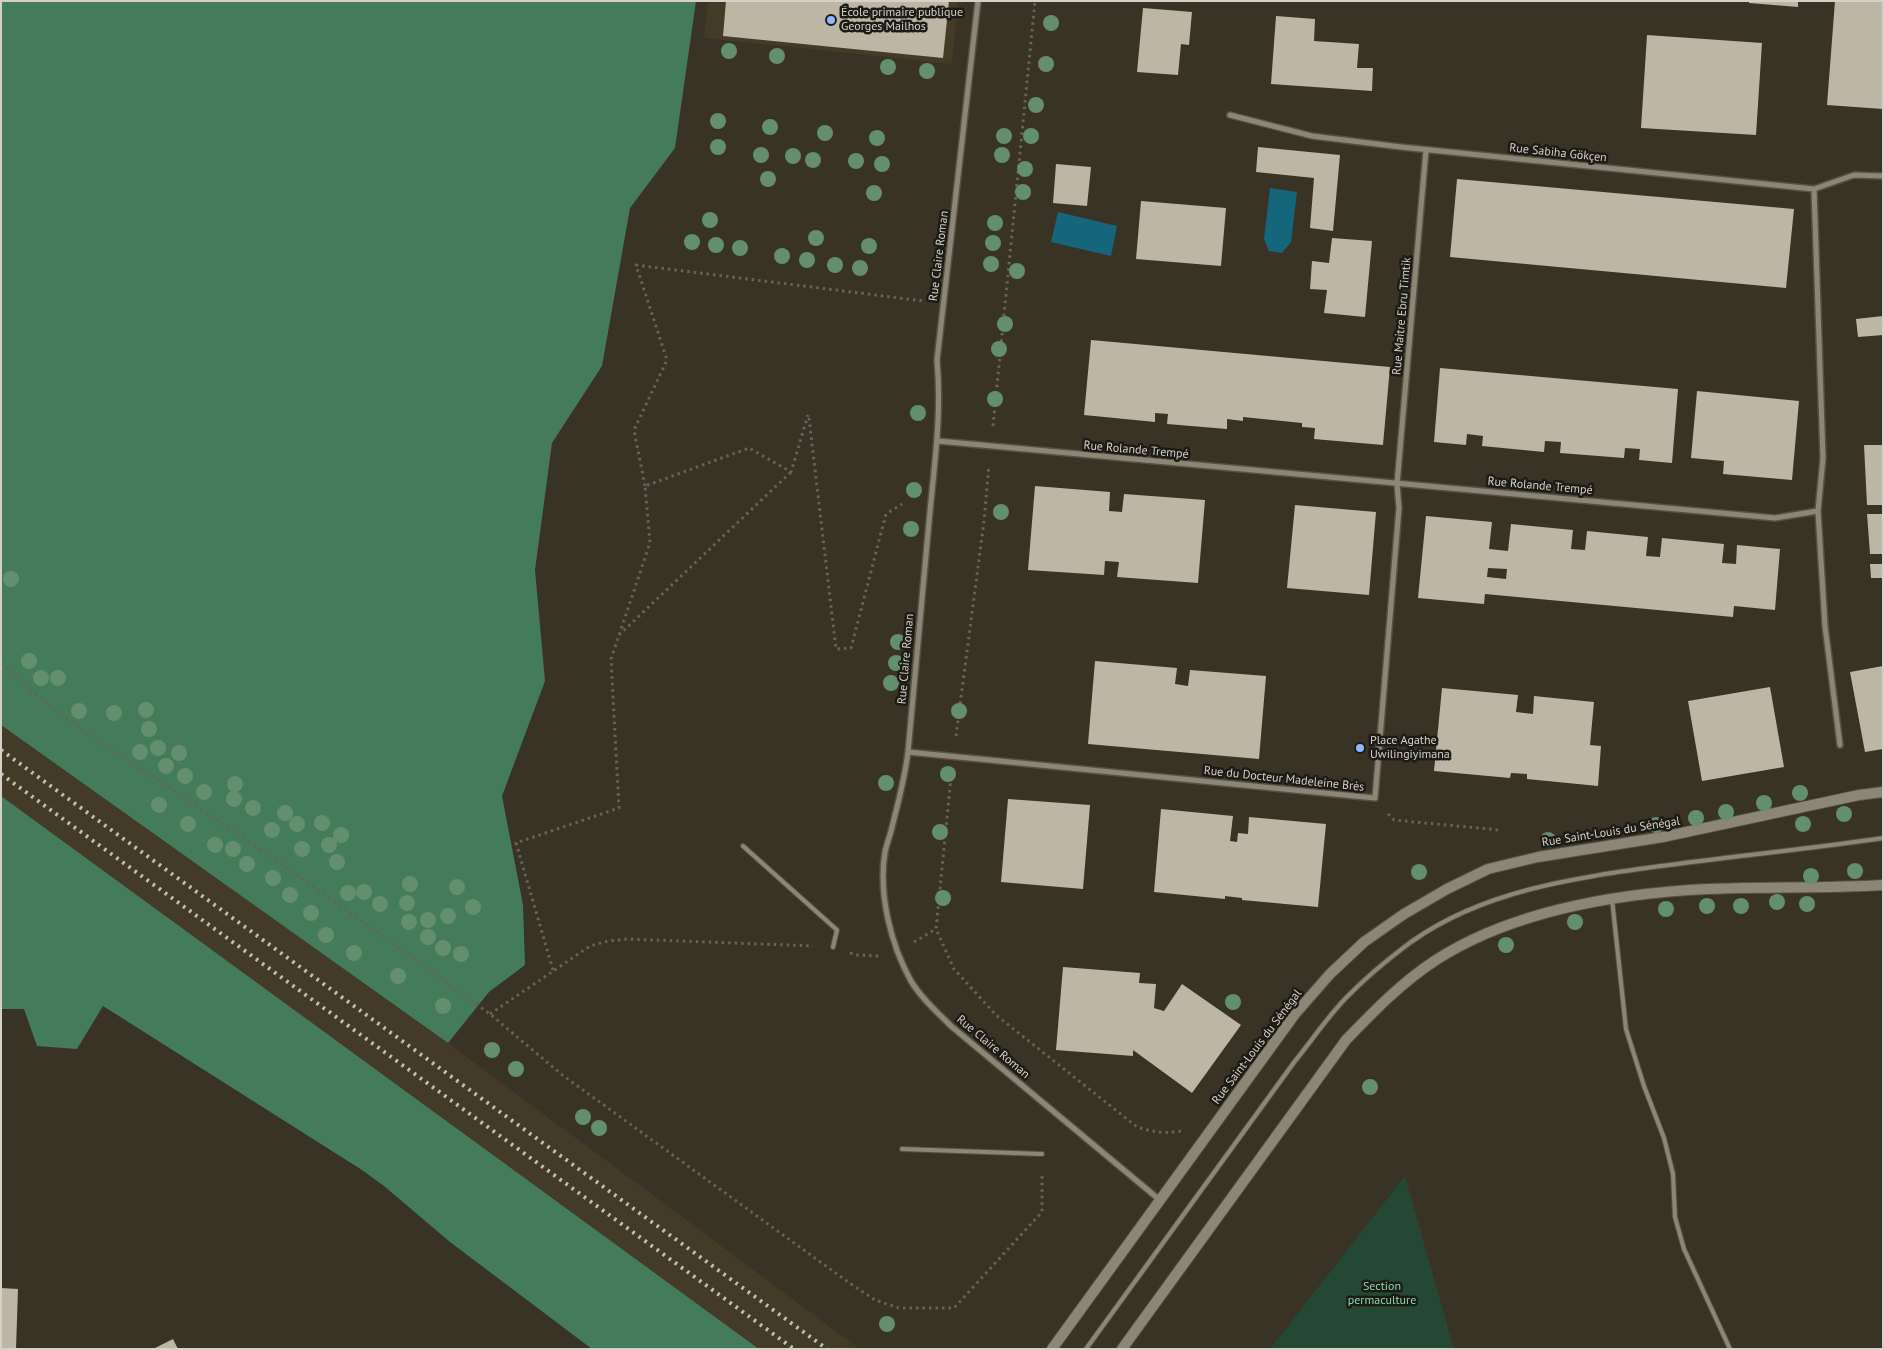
<!DOCTYPE html>
<html>
<head>
<meta charset="utf-8">
<style>
  body { margin:0 }
  #map { position:relative; width:1884px; height:1350px; overflow:hidden; background:#383325; font-family:"PT Sans",sans-serif }
  canvas { display:block }
  .frame { position:absolute; inset:0; border:2px solid #d5d1c9; pointer-events:none }
</style>
</head>
<body>
<div id="map">
<canvas width="1884" height="1350"></canvas>
<div class="frame"></div>
</div>
<script>
const ctx = document.querySelector('canvas').getContext('2d');
ctx.lineJoin = 'round';
function paint(path, color) { ctx.fillStyle = color; ctx.fill(path, 'evenodd'); }
function strokePath(path, color, width, dash) { ctx.strokeStyle = color; ctx.lineWidth = width; ctx.lineCap = dash ? 'butt' : 'round'; ctx.setLineDash(dash || []); ctx.stroke(path); }
function write(font, color, halo, rows, align = 'center') {
  ctx.font = font + ' "PT Sans",sans-serif'; ctx.lineWidth = 5; ctx.setLineDash([]); ctx.textBaseline = 'middle'; ctx.strokeStyle = halo; ctx.fillStyle = color; for (const [text, x, y, turn = 0] of rows) {
    ctx.save(); ctx.translate(x, y); ctx.rotate((+turn || 0) * Math.PI / 180); ctx.textAlign = isNaN(turn) ? turn : align; if (halo) ctx.strokeText(text, 0, 0); ctx.fillText(text, 0, 0); ctx.restore();
  }
}
const built = new Path2D(`
  M708,1h250l-6,63 -248,-26z
  M1,725l447,318 412,306h-101l-758,-553z`);
const green = new Path2D(`
  M1405,1176l49,173h-184z`);
const forest = new Path2D(`
  M1,1h695l-21,147 -45,60 -28,158 -50,77 -17,127 10,111 -43,115 21,109 2,60 -36,27 -41,51 -447,-318z
  M1,796l758,553h-167l-142,-107 -66,-56 -22,-16 -259,-164 -26,43 -40,-3 -13,-37h-23z`);
const water = new Path2D(`
  M1270,188l27,4 -6,50 -9,11 -13,-2 -5,-12z
  M1058,212l59,14 -6,30 -60,-14z`);
const building = new Path2D(`
  M726,1h223l-6,57 -220,-22z
  M1749,1h49v6l-49,-4z
  M1835,1h48v108l-56,-4z
  M1143,8l49,4 -3,33 -8,-1 -3,31 -41,-3z
  M1276,16l39,3 -1,22 45,3 -2,24h16l-1,23 -101,-7z
  M1647,35l115,8 -6,92 -115,-7z
  M1258,147l82,8 -7,76 -23,-3 4,-50 -58,-6z
  M1056,164l35,3 -4,39 -34,-3z
  M1457,179l337,30 -8,79 -336,-31z
  M1141,201l85,7 -5,58 -85,-7z
  M1332,238l40,3 -7,76 -41,-4 3,-23 -17,-1 2,-28 17,2z
  M1883,316v19l-25,2 -2,-18z
  M1091,340l299,27 -7,78 -69,-6 1,-11 -13,-1v-4l-59,-6v4l-16,-2v10l-60,-5 1,-10 -13,-1v9l-71,-7z
  M1440,368l238,21 -6,74 -33,-3 1,-11 -15,-1 -1,10 -64,-5 1,-11 -16,-1 -1,11 -62,-6 1,-10 -16,-2 -1,11 -32,-3z
  M1697,391l102,10 -7,79 -69,-6 1,-13 -33,-3z
  M1864,445h19v60h-16z
  M1035,486l75,6 -1,19 13,1 2,-18 81,6 -7,83 -81,-6 2,-15 -14,-1 -1,14 -76,-5z
  M1295,505l81,7 -7,83 -82,-7z
  M1867,514h16v40h-13z
  M1426,516l66,6 -3,27 19,2 3,-27 62,6 -2,19 14,1 2,-19 61,6 -2,19 14,1 2,-19 62,6 -2,19 14,1 1,-19 43,4 -5,61 -41,-4 -1,11 -248,-23 -1,10 -66,-6zM1488,568l19,1 -1,10 -19,-2z
  M1870,564h13v14h-12z
  M1095,661l82,7 -2,16 13,2 2,-16 76,6 -7,83 -171,-15z
  M1883,666v83l-18,3 -15,-80z
  M1770,687l14,80 -82,14 -14,-80z
  M1442,688l76,7 -2,17 17,2 1,-18 60,6 -4,43 11,1 -3,40 -71,-7v-5l-16,-1 -1,5 -76,-7z
  M1008,799l82,6 -7,84 -82,-7z
  M1161,809l72,7 -3,25 7,1 1,-9 10,1 1,-17 77,7 -8,83 -76,-7v-2l-17,-2v3l-71,-7z
  M1063,967l77,6 -1,10 17,1 -2,24 10,3 18,-27 59,41 -49,68 -59,-43v6l-77,-6z
  M1,1288l17,1 -2,60h-15z
  M173,1339l5,10h-25z`);
const path = new Path2D(`
  M809,418l27,231 15,-1 35,-134 16,-10
  M993,426l42,-425
  M645,486l-11,-56 33,-70 -31,-95 287,36
  M619,635l172,-163
  M1,663l46,41 52,37 179,120 212,153 71,60 287,208 27,18 24,8h55l88,-96v-39
  M956,736l28,-215 5,-56
  M951,777l-15,152 18,40 42,46 141,112c15,5 29,7 44,4
  M1388,814l6,6 105,10
  M914,942l22,-13
  M850,953l6,2 23,1
  M553,970l-37,-127 103,-35 -8,-149 39,-116 -5,-57 104,-38 42,24 17,-57
  M490,1014l100,-68 18,-5 19,-2 186,7`);
const lane = new Path2D(`
  M743,846l94,84 -4,17
  M1612,899l14,130 18,57 20,52 9,36 2,43 9,32 46,100
  M902,1149l140,5
  M1086,1349l209,-288c19,-23 36,-50 58,-70 18,-18 38,-34 58,-49 73,-52 164,-64 250,-76 74,-10 148,-17 222,-28`);
const street = new Path2D(`
  M978,1l-41,359c5,56 -3,106 -8,162 -7,77 -14,154 -21,230 -3,24 -9,48 -15,71 -2,10 -6,20 -8,29 -7,42 6,93 26,129 10,17 26,31 40,45l210,175
  M1230,115l82,21 89,11 413,42 40,-14 29,1
  M938,441l837,77 43,-7 5,-53 -9,-269
  M1818,511l7,115 15,119
  M908,752l467,46 24,-290 -2,-24 29,-334`);
const secondary = new Path2D(`
  M1052,1349l243,-335 35,-40 34,-32 40,-28 43,-25 41,-20 50,-12 125,-20 196,-42 24,-3
  M1122,1349l224,-309c28,-29 56,-58 90,-80 73,-47 168,-64 253,-70 65,-4 130,-1 194,-5`);
const rail = new Path2D(`
  M1,750l826,599
  M1,774l793,575`);
const trees = [
  [1051,23],
  [729,51],
  [777,56],
  [1046,64],
  [888,67],
  [927,71],
  [1036,105],
  [718,121],
  [770,127],
  [825,133],
  [1004,136],
  [1031,136],
  [877,138],
  [718,147],
  [761,155],
  [1002,155],
  [793,156],
  [813,160],
  [856,161],
  [882,164],
  [1025,169],
  [768,179],
  [1023,192],
  [874,193],
  [710,220],
  [995,223],
  [816,238],
  [692,242],
  [993,243],
  [716,245],
  [869,246],
  [740,248],
  [782,256],
  [807,260],
  [991,264],
  [835,265],
  [860,268],
  [1017,271],
  [1005,324],
  [999,349],
  [995,399],
  [918,413],
  [914,490],
  [1001,512],
  [911,529],
  [11,579],
  [898,642],
  [29,661],
  [896,663],
  [41,678],
  [58,678],
  [891,683],
  [146,710],
  [79,711],
  [959,711],
  [114,713],
  [149,729],
  [158,748],
  [140,752],
  [179,753],
  [166,766],
  [948,774],
  [185,776],
  [886,783],
  [235,784],
  [204,792],
  [1800,793],
  [234,799],
  [1764,803],
  [159,805],
  [253,808],
  [1726,812],
  [285,813],
  [1844,814],
  [1696,818],
  [322,823],
  [188,824],
  [297,824],
  [1803,824],
  [1656,825],
  [272,830],
  [940,832],
  [341,835],
  [1548,840],
  [215,845],
  [329,845],
  [233,849],
  [302,849],
  [337,862],
  [247,864],
  [1855,871],
  [1419,872],
  [1811,876],
  [273,878],
  [410,884],
  [457,887],
  [364,892],
  [348,893],
  [290,895],
  [943,898],
  [1777,902],
  [407,903],
  [380,904],
  [1807,904],
  [1707,906],
  [1741,906],
  [473,907],
  [1666,909],
  [311,913],
  [448,916],
  [428,920],
  [409,922],
  [1575,922],
  [326,935],
  [428,937],
  [1506,945],
  [443,948],
  [354,953],
  [461,954],
  [398,976],
  [1233,1002],
  [443,1006],
  [492,1050],
  [516,1069],
  [1370,1087],
  [583,1117],
  [599,1128],
  [887,1324]
];
const markers = [
  [831,20,5,"#8fb8fd"],
  [1360,748,5,"#8fb8fd"]
];
const poiNames = [
  ["École primaire publique",841,13],
  ["Georges Mailhos",841,27],
  ["Place Agathe",1370,741],
  ["Uwilingiyimana",1370,755]
];
const streetNames = [
  ["Rue Sabiha Gökçen",1558,153,6],
  ["Rue Claire Roman",939,256,-83],
  ["Rue Maitre Ebru Timtik",1402,316,-85],
  ["Rue Rolande Trempé",1136,450,5],
  ["Rue Rolande Trempé",1540,486,5],
  ["Rue Claire Roman",906,659,-85],
  ["Rue du Docteur Madeleine Brès",1284,779,6],
  ["Rue Saint-Louis du Sénégal",1611,832,-9],
  ["Rue Claire Roman",993,1047,40],
  ["Rue Saint-Louis du Sénégal",1257,1047,-53]
];
const parkNames = [
  ["Section",1382,1287],
  ["permaculture",1382,1301]
];
paint(built, '#433b27');
paint(green, '#244833');
paint(forest, '#437b5b');
paint(water, '#16667b');
paint(building, '#bdb6a5');
strokePath(lane, '#565145', 6);
strokePath(street, '#565145', 8);
strokePath(secondary, '#565145', 12);
strokePath(path, '#686357', 3, [2.5, 4]);
strokePath(lane, '#8c8676', 4);
strokePath(street, '#8c8676', 5);
strokePath(secondary, '#8c8676', 10);
strokePath(rail, '#c2beb5', 4, [2.5, 5]);
ctx.fillStyle = '#638f6e';
for (const [x, y] of trees) { ctx.beginPath(); ctx.arc(x, y, 8, 0, 2 * Math.PI); ctx.fill(); }
for (const [x, y, r, color] of markers) { const dot = new Path2D(); dot.arc(x, y, r, 0, 2 * Math.PI); ctx.fillStyle = color; ctx.fill(dot); strokePath(dot, '#1d1b15', 2); }
write('12px', '#d5d1c9', '#1d1b15', poiNames, 'left');
write('12px', '#d5d1c9', '#1d1b15', streetNames);
write('12px', '#87dba9', '#1d1b15', parkNames);
</script>
</body>
</html>
